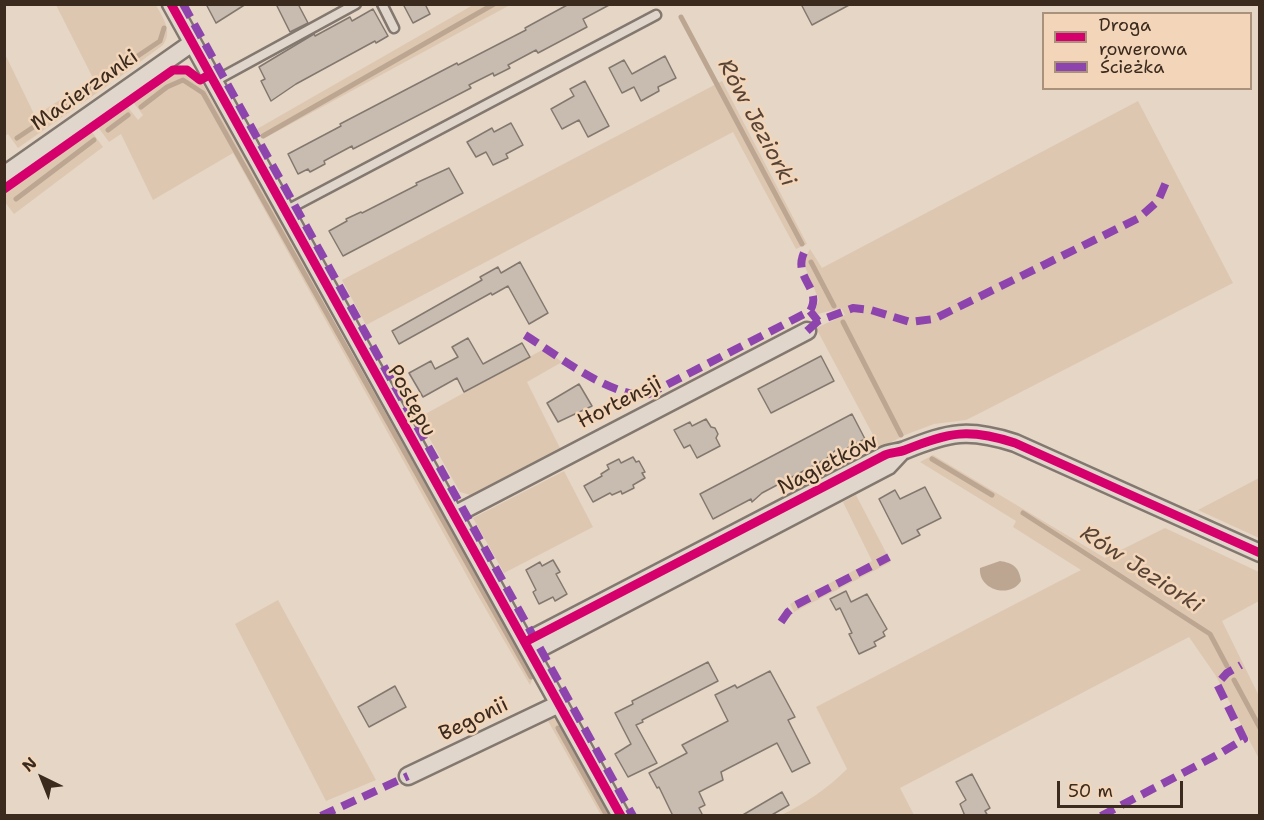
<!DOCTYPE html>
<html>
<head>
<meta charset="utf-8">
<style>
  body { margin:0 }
  #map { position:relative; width:1264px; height:820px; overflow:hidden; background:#e6d6c6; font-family:"Shantell Sans",sans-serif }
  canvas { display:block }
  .frame { position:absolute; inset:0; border:6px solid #3b2a1e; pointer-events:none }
  .legend { position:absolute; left:1042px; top:12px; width:210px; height:78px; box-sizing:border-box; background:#f3d6b9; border:2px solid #a9917b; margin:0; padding:8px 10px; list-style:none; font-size:18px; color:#3b2a1e }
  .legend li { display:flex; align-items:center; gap:12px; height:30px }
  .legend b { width:30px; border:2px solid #a9917b }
  .north { position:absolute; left:12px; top:748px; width:60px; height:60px; -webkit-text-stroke:4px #f3d6b9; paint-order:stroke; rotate:317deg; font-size:16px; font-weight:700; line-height:24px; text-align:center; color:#3b2a1e }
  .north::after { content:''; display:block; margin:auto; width:21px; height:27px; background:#3b2a1e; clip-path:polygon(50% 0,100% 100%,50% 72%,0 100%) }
  .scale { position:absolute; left:1057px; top:781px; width:126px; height:27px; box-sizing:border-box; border:3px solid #3b2a1e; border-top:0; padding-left:8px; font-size:18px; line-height:21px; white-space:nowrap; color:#3b2a1e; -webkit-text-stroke:4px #f3d6b9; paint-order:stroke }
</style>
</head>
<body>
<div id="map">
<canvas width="1264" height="820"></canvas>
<div class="frame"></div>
<ul class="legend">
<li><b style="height:8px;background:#d6006c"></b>Droga rowerowa</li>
<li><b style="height:8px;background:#8e44ad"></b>Ścieżka</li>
</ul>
<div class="north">N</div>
<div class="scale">50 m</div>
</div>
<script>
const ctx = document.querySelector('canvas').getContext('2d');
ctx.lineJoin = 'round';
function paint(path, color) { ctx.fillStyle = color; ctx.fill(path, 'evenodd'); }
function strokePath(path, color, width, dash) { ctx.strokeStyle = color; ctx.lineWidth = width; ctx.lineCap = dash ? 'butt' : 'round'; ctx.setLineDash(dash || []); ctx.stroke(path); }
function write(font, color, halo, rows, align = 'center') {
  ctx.font = font + ' "Shantell Sans",sans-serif'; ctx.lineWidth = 5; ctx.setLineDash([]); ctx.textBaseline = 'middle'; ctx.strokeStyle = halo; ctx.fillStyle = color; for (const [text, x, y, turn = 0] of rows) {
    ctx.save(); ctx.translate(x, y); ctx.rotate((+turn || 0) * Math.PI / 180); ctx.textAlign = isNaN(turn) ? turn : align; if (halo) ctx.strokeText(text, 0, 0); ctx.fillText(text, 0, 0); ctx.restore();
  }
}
const green = new Path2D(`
  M56,5h100c7,13 17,26 7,40l-46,34 -8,-11 -6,3 8,12 -30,21 -8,-12 20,-14z
  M473,5h37l-247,134 -6,-10z
  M5,54l30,62 31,-20 9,12 -57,40 -10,-14 -3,2z
  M179,73c9,1 14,4 19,12l4,-2 79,139 58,108 194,347 -3,8 -53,-91 -244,-441 -80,47 -32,-66 -12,8 -11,-15 29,-21 11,14 5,-5 -10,-13 37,-26z
  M722,81l85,163 -11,5 -63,-117 -367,193 -24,-45z
  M1138,101l95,182 -251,129 -16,8 -32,4 -29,11 -25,13 -64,-120 29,-13 -4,-7 -23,6 -4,-2 5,-12 -16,-38 7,-13 12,19z
  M92,132l11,15 -89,67 -9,-12v-8z
  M544,349l18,13 -35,20 33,66 -90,47 -10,-3 -42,-74z
  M933,455l172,103 60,-30 94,44v29l-37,20 37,75v63l-43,-83 -27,-39 -289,151 14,27h-133c24,-11 47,-27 66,-46l-31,-62 265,-137 -68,-43 3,-6 -96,-59z
  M564,471l29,56 -89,46 -31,-55z
  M1259,478v60l-61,-28z
  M856,495l35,67 -97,50 -4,-8 82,-43 -29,-59z
  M278,600l98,180 -50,21 -91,-177z
  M556,716l56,99h-11l-53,-94z`);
const water = new Path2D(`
  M1000,561c13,2 19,6 21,20 -11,18 -43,9 -41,-13z`);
const stream = new Path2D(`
  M681,17l121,227
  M117,70l43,-29 4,-13
  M84,93l19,-13
  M141,107l26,-20 16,-7 20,13 328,584
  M108,130l20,-15
  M263,136l231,-132
  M17,138l48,-32
  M16,199l78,-59
  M811,262l23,44
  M843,322l58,113
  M932,459l60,36
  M1023,513l187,121 17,32
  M1234,680l26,48
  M558,728l49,88`);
const building = new Path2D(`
  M206,4h40l-30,19z
  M276,4h22l10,19 -18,9z
  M403,4h22l5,10 -17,9z
  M569,4h42l-28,15 4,8 -49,26 -2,-3 -28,15 2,3 -16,8 -1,-3 -24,12 2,3 -118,61 -1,-3 -28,15 1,3 -15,8 -2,-3 -10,5 -10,-20 53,-28 -1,-2 117,-61 1,2 68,-35 -1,-2z
  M801,4h50l-39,21z
  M373,9l15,27 -12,7 -1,-2 -79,43 -25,17 -10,-20 4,-2 -6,-12 55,-33 1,2 35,-19 2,4z
  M665,56l11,22 -18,9 1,4 -18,10 -7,-14 -12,6 -13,-25 15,-8 8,14z
  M585,81l24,45 -21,11 -9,-17 -17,9 -11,-20 23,-13 -4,-7z
  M511,123l12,22 -17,9 2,4 -15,7 -7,-13 -10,5 -9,-15 25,-14 2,4z
  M449,168l14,25 -120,63 -14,-25 18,-10 -1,-2 15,-7 1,1 55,-28 -1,-2z
  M520,262l28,51 -19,11 -21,-38 -16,9 -1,-2 -92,51 -7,-13 90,-51 -2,-3 18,-10 3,6z
  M468,338l15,26 39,-21 8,14 -66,35 -7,-14 -34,19 -14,-24 22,-12 4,8 23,-12 -6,-10z
  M821,356l13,25 -63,32 -13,-24z
  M579,384l13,22 -34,16 -11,-19z
  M852,414l13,25 -25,13 -2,-4 -12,11 -64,34 -10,9 -1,-3 -38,20 -13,-25z
  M706,419l5,8 4,1 3,6 -2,4 4,8 -23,12 -7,-13 -6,3 -10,-18 16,-8 2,4z
  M633,457l3,5 3,-1 6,11 -3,1 3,5 -12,7 1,3 -12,6 -1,-3 -9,4 -2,-2 -17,9 -9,-16 18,-10 -1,-2 8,-5 -2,-4 12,-6 2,4z
  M925,487l16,31 -24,12 3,5 -18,9 -23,-45 16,-9 5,9z
  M553,560l7,12 -4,2 11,20 -12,7 -2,-4 -14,7 -6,-12 3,-2 -10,-20 14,-8 2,4z
  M846,591l5,11 16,-8 20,35 -4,3 2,4 -11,6 2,4 -17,8 -10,-20 3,-1 -12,-25 -4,2 -6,-11z
  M708,662l10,19 -76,39 1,2 -7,3 21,38 -29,14 -13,-23 16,-10 -16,-31 18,-9 -1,-3z
  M770,671l25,46 -7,3 22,43 -18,9 -15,-29 -56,29 2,8 -24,12 6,13 -6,3 4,8h-30l-14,-29 -2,1 -8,-15 38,-20 -5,-8 46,-24 -13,-26 20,-10 2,3z
  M395,686l11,21 -37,20 -11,-20z
  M972,774l18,34 -5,3 3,5h-23l-5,-12 6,-4 -10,-18z
  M782,792l7,13 -19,11h-29z`);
const lane = new Path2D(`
  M382,4l12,24
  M213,82l143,-78
  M285,211l371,-196`);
const street = new Path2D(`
  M171,4l450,812
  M4,175l188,-132
  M454,515l353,-184
  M525,642l358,-186c7,-4 15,-3 22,-6 45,-18 63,-22 110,-7l245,110
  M531,653l357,-187 14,-15
  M408,776l151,-72`);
const quiet = new Path2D(`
  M183,4l450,812
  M810,311l8,10 35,-13 18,2 39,12 24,-3 205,-101 19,-17 9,-21
  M807,331l11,-10
  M525,335c35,22 78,57 120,61l165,-85c14,-24 -22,-34 -3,-64
  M781,622l7,-10 8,-7 93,-48
  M321,816l87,-40
  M1101,816l118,-62 25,-15 -27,-55 10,-11 14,-8`);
const cycleway = new Path2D(`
  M171,4l450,812
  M4,189l169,-119h14l13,10 9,-5
  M525,642l358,-186c7,-4 15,-3 22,-6 45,-18 63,-22 110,-7l245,110`);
const streetNames = [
  ["Macierzanki",85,91,-35],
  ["Postępu",411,401,61],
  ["Hortensji",620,403,-27],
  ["Nagietków",828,465,-27],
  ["Begonii",474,720,-26]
];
const waterNames = [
  ["Rów Jeziorki",756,123,62],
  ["Rów Jeziorki",1141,570,33]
];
paint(green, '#ddc7b1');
paint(water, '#bca692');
strokePath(stream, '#bca692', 5);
paint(building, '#c8bcb0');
strokePath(building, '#83786f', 1.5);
strokePath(lane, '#83786f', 13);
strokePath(street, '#83786f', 21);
strokePath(lane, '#e1d6cb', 8);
strokePath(street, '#e1d6cb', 16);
strokePath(quiet, '#8e44ad', 8, [15, 8]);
strokePath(cycleway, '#d6006c', 9);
write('21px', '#3b2a1e', '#f3d6b9', streetNames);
write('italic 22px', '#574436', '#f3d6b9', waterNames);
</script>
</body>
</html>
